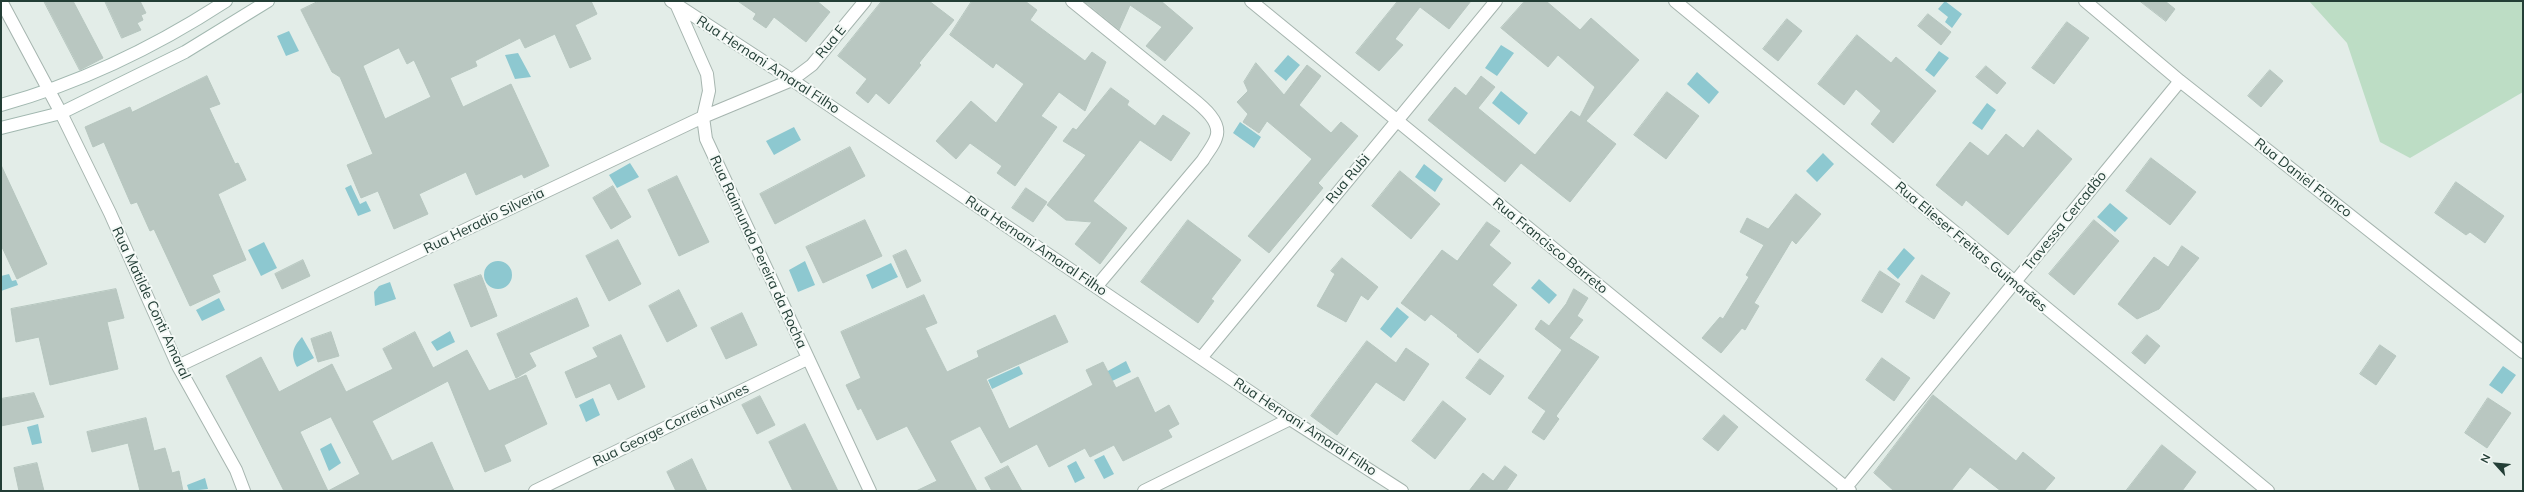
<!DOCTYPE html>
<html>
<head>
<meta charset="utf-8">
<style>
  body { margin:0 }
  #map { position:relative; width:2524px; height:492px; overflow:hidden; background:#e3ede8; font-family:Mulish,sans-serif }
  canvas { display:block }
  .frame { position:absolute; inset:0; border:2px solid #233e36; pointer-events:none }
  .north { position:absolute; left:2476px; top:444px; width:40px; height:40px; -webkit-text-stroke:3px #f4f9f6; paint-order:stroke; rotate:297deg; font-size:11px; font-weight:700; line-height:16px; text-align:center; color:#233e36 }
  .north::after { content:''; display:block; margin:auto; width:14px; height:18px; background:#233e36; clip-path:polygon(50% 0,100% 100%,50% 72%,0 100%) }
</style>
</head>
<body>
<div id="map">
<canvas width="2524" height="492"></canvas>
<div class="frame"></div>
<div class="north">N</div>
</div>
<script>
const ctx = document.querySelector('canvas').getContext('2d');
ctx.lineJoin = 'round';
function paint(path, color) { ctx.fillStyle = color; ctx.fill(path, 'evenodd'); }
function strokePath(path, color, width, dash) { ctx.strokeStyle = color; ctx.lineWidth = width; ctx.lineCap = dash ? 'butt' : 'round'; ctx.setLineDash(dash || []); ctx.stroke(path); }
function write(font, color, halo, rows, align = 'center') {
  ctx.font = font + ' Mulish,sans-serif'; ctx.lineWidth = 4; ctx.setLineDash([]); ctx.textBaseline = 'middle'; ctx.strokeStyle = halo; ctx.fillStyle = color; for (const [text, x, y, turn = 0] of rows) {
    ctx.save(); ctx.translate(x, y); ctx.rotate((+turn || 0) * Math.PI / 180); ctx.textAlign = isNaN(turn) ? turn : align; if (halo) ctx.strokeText(text, 0, 0); ctx.fillText(text, 0, 0); ctx.restore();
  }
}
const green = new Path2D(`
  M2309,1h214v91l-113,66 -30,-16 -33,-99z`);
const water = new Path2D(`
  M1945,1l17,13 -10,14 -7,-6 3,-5 -10,-8z
  M289,31l10,20 -13,5 -9,-20z
  M1501,45l13,8 -17,23 -12,-8z
  M1939,51l10,7 -15,19 -9,-7z
  M518,53l13,24 -16,2 -10,-24z
  M1288,55l12,10 -14,16 -12,-10z
  M1697,72l22,20 -10,12 -22,-20z
  M1501,91l27,22 -9,12 -27,-22z
  M1987,103l9,7 -14,20 -10,-7z
  M1240,122l21,15 -7,11 -21,-15z
  M794,127l7,13 -27,15 -8,-14z
  M1823,153l11,11 -17,18 -11,-11z
  M630,163l9,14 -22,11 -8,-13z
  M1424,164l19,15 -8,13 -20,-15z
  M351,185l9,19 6,-3 5,10 -13,5 -13,-28z
  M2110,203l18,15 -13,14 -18,-15z
  M264,242l13,26 -16,8 -13,-26z
  M1904,248l11,10 -17,21 -11,-10z
  M805,261l10,24 -17,7 -9,-22z
  M484 275a14 14 0 1 1 28 0a14 14 0 1 1-28 0Z
  M891,263l7,14 -26,12 -6,-14z
  M9,274l3,7 4,-1 2,5 -17,6v-15z
  M1539,279l18,16 -8,9 -18,-16z
  M390,282l6,17 -21,7 -1,-14 5,-6z
  M219,298l6,12 -23,11 -6,-11z
  M1397,307l12,10 -18,21 -11,-9z
  M450,331l5,11 -18,9 -6,-9z
  M302,337l12,21 -17,9c-7,-13 -4,-20 5,-30z
  M1126,361l5,11 -21,10 -4,-10z
  M1019,366l4,8 -31,15 -4,-9z
  M2503,366l13,9 -14,19 -13,-9z
  M593,398l7,17 -14,7 -7,-17z
  M38,424l4,19 -10,2 -5,-18z
  M331,443l10,20 -12,8 -9,-22z
  M1104,455l10,19 -10,5 -10,-19z
  M1076,461l9,17 -10,5 -8,-17z
  M205,478l3,11 -19,2 -2,-6z`);
const building = new Path2D(`
  M44,1h29l30,57 -23,12z
  M105,1h35l6,12 -5,2 2,5 -6,3 4,7 -19,8z
  M319,1h272l6,13 -22,11 16,34 -21,9 -15,-34 -30,14 -5,-10 -45,23 2,5 -27,12 13,29 48,-23 38,82 -25,12 -2,-4 -46,21 -10,-23 -47,22 9,20 -34,15 -16,-38 -17,7 -14,-33 26,-11 -33,-77 -8,-5 -31,-62zM399,48l8,16 7,-4 17,37 -46,22 -22,-53z
  M738,1h79l13,11 -24,30 -32,-25 -8,11 -13,-9 3,-5z
  M882,1h47l25,19 -35,43 2,2 -32,39 -13,-11 -8,10 -12,-10 11,-14 -29,-23z
  M972,1h53l12,9 -7,10 55,41 7,-9 14,10 -21,49 -26,-19 -18,24 16,11 -42,59 -18,-13 5,-7 -32,-23 -14,16 -20,-18 35,-40 25,22 28,-39 -28,-21 -3,5 -43,-33z
  M1084,1h77l32,27 -28,33 -19,-15 16,-19 -32,-22 -11,25z
  M1398,1h73l-22,28 -29,-22 -25,32 8,6 -24,26 -23,-18z
  M1525,1h21l34,29 11,-12 48,42 -53,61 30,23 -46,58 -49,-39 -16,19 -77,-62 27,-33 11,9 15,-20 14,11 -17,21 57,47 36,-44 9,6 15,-30 -37,-32 -10,12 -47,-39z
  M2140,1h25l10,8 -9,12z
  M1928,14l23,18 -10,13 -23,-19z
  M1787,19l15,12 -24,30 -15,-12z
  M2067,22l22,16 -35,46 -22,-16z
  M1857,35l34,28 5,-6 40,34 -43,52 -22,-19 10,-13 -25,-22 -12,16 -26,-21z
  M1256,63l28,32 23,-30 14,11 -22,29 32,28 10,-11 17,14 -40,47 5,5 -54,65 -21,-17 64,-77 -45,-38 -8,12 -16,-11 5,-8 -11,-12 11,-11 -4,-9z
  M1986,66l20,17 -9,11 -21,-17z
  M2270,70l13,11 -22,26 -13,-11z
  M207,76l13,28 -11,4 26,56 3,-1 8,17 -28,14 28,66 -34,15 8,17 -30,14 -36,-77 -4,2 -13,-29 -6,2 -27,-62 -11,5 -8,-20 45,-20 2,5z
  M1111,88l18,13 -2,4 28,21 8,-11 27,18 -19,28 -31,-21 -47,61 34,27 -27,36 -25,-20 17,-22 -26,-2 -19,-15 39,-50 -23,-14 10,-13 3,2z
  M1667,92l32,24 -33,43 -32,-24z
  M2038,130l34,29 -64,76 -42,-35 -4,6 -26,-21 34,-43 18,14 18,-22 17,14z
  M850,147l15,29 -90,48 -15,-30z
  M2151,158l45,34 -26,33 -44,-34z
  M1,165l46,99 -30,15 -16,-34z
  M1400,171l40,33 -29,35 -39,-33z
  M677,176l32,66 -30,14 -31,-66z
  M2456,182l48,34 -19,27 -15,-11 -4,3 -31,-22z
  M613,186l18,31 -20,12 -18,-31z
  M1026,188l21,14 -14,20 -21,-14z
  M1796,194l25,20 -25,30 -4,-4 -38,63 5,3 -14,24 -3,-2 -21,25 -19,-15 18,-21 3,2 26,-42 -3,-2 18,-30 -24,-13 7,-14 21,11z
  M865,220l17,36 -59,27 -17,-36z
  M1188,220l53,40 -30,39 3,2 -16,22 -57,-41z
  M2094,220l25,21 -45,54 -25,-21z
  M1487,222l13,9 -11,14 22,18 -19,22 25,20 -39,48 -21,-17 1,-1 -27,-21 -6,7 -24,-18 41,-53 15,11z
  M618,240l23,44 -32,17 -23,-45z
  M2182,246l17,12 -40,51 -22,10 -19,-15 36,-47 14,10z
  M906,250l15,31 -14,7 -14,-32z
  M1342,258l36,29 -10,13 -7,-5 -15,27 -29,-16 18,-32 -4,-3z
  M303,260l7,16 -28,13 -7,-15z
  M1880,271l20,13 -18,29 -20,-12z
  M481,275l16,41 -26,11 -17,-42z
  M1922,275l28,18 -16,26 -28,-17z
  M116,289l8,29 -17,4 11,47 -68,16 -11,-48 -23,5 -5,-33z
  M1574,289l14,9 -11,18 6,4 -14,18 30,19 -43,59 3,3 -15,21 -12,-8 14,-21 -18,-13 34,-48 -27,-21 6,-9 8,6 17,-22z
  M679,290l18,36 -30,16 -18,-36z
  M924,295l13,28 -12,5 22,44 32,-15 -2,-6 78,-36 13,27 -82,37 23,50 84,-44 -7,-15 17,-8 13,26 22,-11 17,36 14,-8 10,19 -11,6 4,7 -49,24 -9,-16 -24,12 -5,-9 -36,19 -12,-23 -36,19 -21,-37 -30,15 27,50h-61l21,-10 -30,-55 -30,14 -16,-32 -3,2 -12,-25 15,-7 -20,-46z
  M577,298l12,28 -60,27 7,13 -20,12 -19,-44z
  M742,313l15,32 -31,14 -15,-31z
  M331,332l8,24 -21,6 -7,-23z
  M415,332l18,36 34,-18 22,41 37,-16 21,49 -43,21 7,16 -26,11 -37,-91 -76,40 20,40 40,-19 22,49h-170l-58,-115 35,-19 18,35 53,-28 14,28 47,-23 -10,-20zM331,417l29,57 -32,17 -28,-59z
  M621,335l24,52 -27,13 -8,-17 -34,15 -11,-26 33,-15 -5,-9z
  M2147,335l13,11 -15,18 -13,-11z
  M1367,341l29,22 10,-15 23,16 -25,37 -28,-19 -39,53 -26,-19z
  M2380,345l16,11 -20,29 -16,-11z
  M1882,358l28,20 -16,23 -28,-21z
  M1480,359l24,17 -14,19 -24,-17z
  M34,393l10,24 -43,9v-27z
  M1933,395l83,66 7,-9 32,26 -11,13h-43l-31,-24 -19,24h-57l-20,-18z
  M760,396l15,29 -18,9 -15,-29z
  M2488,398l23,15 -24,35 -22,-15z
  M1443,401l23,18 -31,40 -23,-18z
  M1724,415l14,12 -20,24 -15,-12z
  M146,418l8,33 11,-3 7,25 7,-2 4,20h-43l-12,-48 -36,9 -5,-20z
  M805,424l33,67h-45l-24,-49z
  M2162,445l34,27 -14,19h-56z
  M692,459l15,32h-31l-9,-19z
  M37,463l7,28h-25l-5,-23z
  M1008,466l14,25h-30l-7,-13z
  M1505,466l12,9 -11,16h-37l14,-18 10,8z`);
const minor = new Path2D(`
  M1,1l60,112 49,100 68,153 58,104 8,21
  M671,1l121,79 498,339 112,72
  M1072,1l116,94c11,9 35,26 28,43 -2,7 -9,15 -13,22l-107,127
  M1251,1l599,490
  M2085,1l95,80 343,271
  M677,6l30,68 2,17 -6,26 3,22 164,352
  M1201,358l295,-357
  M178,366l525,-249 89,-37 20,-15 53,-64
  M535,491l272,-132
  M1144,491l146,-72
  M1843,491l337,-410`);
const tertiary = new Path2D(`
  M1675,1l593,490`);
const secondary = new Path2D(`
  M1,105c80,-22 156,-59 225,-104
  M1,128l60,-15 124,-61 83,-51`);
const streetNames = [
  ["Rua E",831,42,-50],
  ["Rua Hernani Amaral Filho",768,65,33],
  ["Rua Daniel Franco",2303,178,38],
  ["Rua Rubi",1348,179,-50],
  ["Rua Heradio Silveria",484,221,-26],
  ["Travessa Cercadão",2065,221,-51],
  ["Rua Hernani Amaral Filho",1036,246,34],
  ["Rua Francisco Barreto",1550,246,39],
  ["Rua Elieser Freitas Guimarães",1971,247,40],
  ["Rua Raimundo Pereira da Rocha",758,252,65],
  ["Rua Matilde Conti Amaral",151,303,65],
  ["Rua George Correia Nunes",671,425,-26],
  ["Rua Hernani Amaral Filho",1305,427,33]
];
paint(green, '#bdddc5');
paint(water, '#8dc8d0');
paint(building, '#b9c7c1');
strokePath(building, '#b6c6bf', 1);
strokePath(minor, '#a6b5af', 14);
strokePath(tertiary, '#a6b5af', 14);
strokePath(secondary, '#a2b8b0', 14);
strokePath(minor, '#fff', 12);
strokePath(tertiary, '#fff', 12);
strokePath(secondary, '#fff', 12);
write('14px', '#233e36', '#f4f9f6', streetNames);
</script>
</body>
</html>
